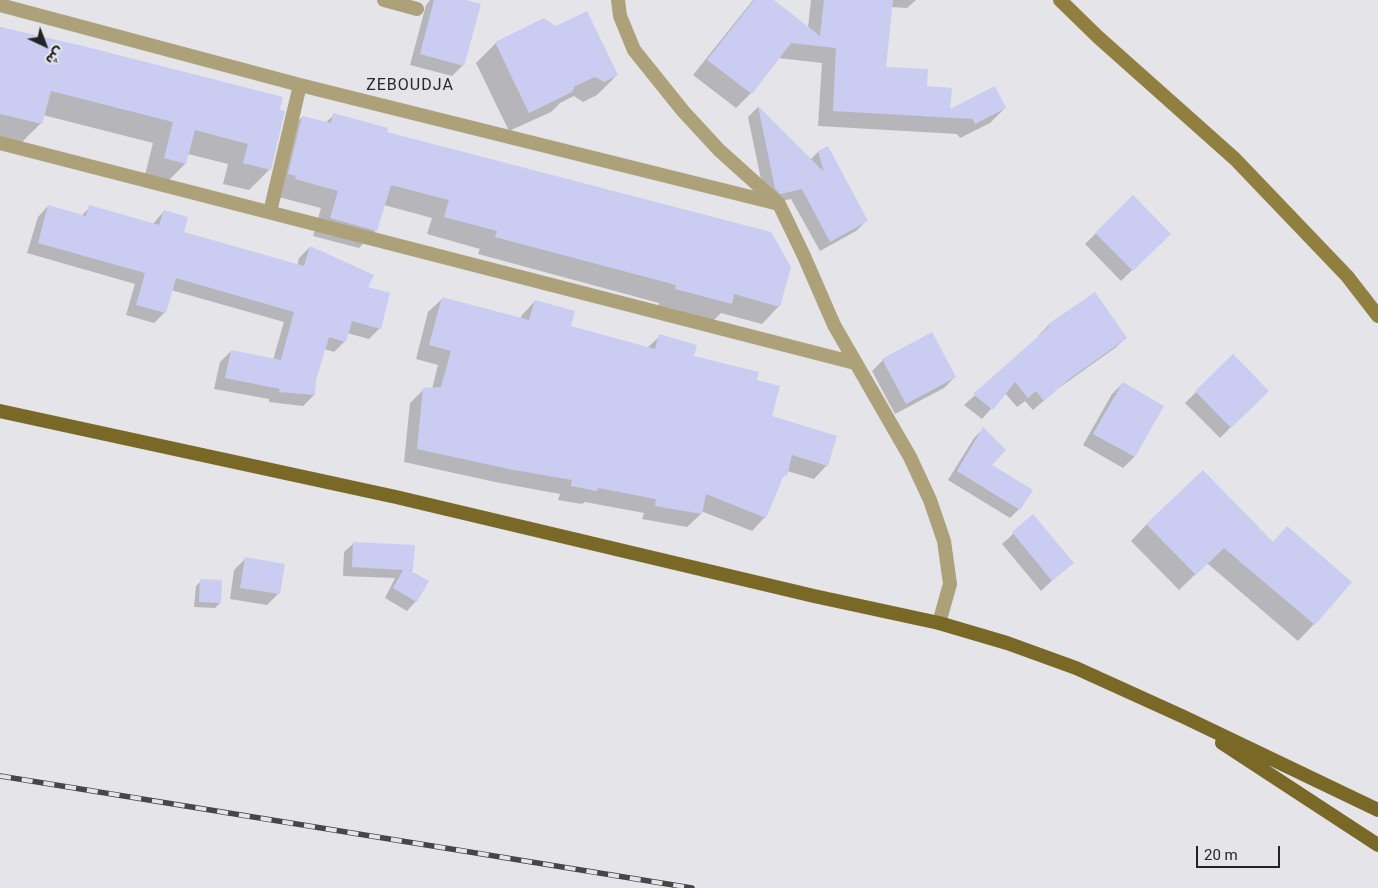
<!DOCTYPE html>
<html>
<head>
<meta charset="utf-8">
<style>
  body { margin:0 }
  #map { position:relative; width:1378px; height:888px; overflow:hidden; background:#e4e4e9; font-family:Roboto,"Noto Sans Arabic",sans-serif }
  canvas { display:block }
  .north { position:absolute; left:20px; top:20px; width:50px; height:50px; -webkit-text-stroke:4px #e4e4e9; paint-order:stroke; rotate:137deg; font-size:14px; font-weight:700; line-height:20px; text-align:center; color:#232325 }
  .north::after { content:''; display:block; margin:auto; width:18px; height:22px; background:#232325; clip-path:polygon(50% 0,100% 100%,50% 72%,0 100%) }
  .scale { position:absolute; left:1196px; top:846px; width:84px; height:22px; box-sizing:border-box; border:2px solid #232325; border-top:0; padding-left:6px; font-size:15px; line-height:18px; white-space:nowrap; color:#232325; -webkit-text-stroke:4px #e4e4e9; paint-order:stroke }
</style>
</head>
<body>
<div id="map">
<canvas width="1378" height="888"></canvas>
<div class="north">ش</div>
<div class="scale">20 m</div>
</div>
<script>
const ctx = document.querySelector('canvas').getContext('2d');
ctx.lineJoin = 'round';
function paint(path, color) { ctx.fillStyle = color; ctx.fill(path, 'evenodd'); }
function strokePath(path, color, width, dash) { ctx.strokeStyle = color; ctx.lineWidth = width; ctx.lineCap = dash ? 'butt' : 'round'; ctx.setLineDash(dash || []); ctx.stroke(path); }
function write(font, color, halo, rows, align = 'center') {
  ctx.font = font + ' Roboto,sans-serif'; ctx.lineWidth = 5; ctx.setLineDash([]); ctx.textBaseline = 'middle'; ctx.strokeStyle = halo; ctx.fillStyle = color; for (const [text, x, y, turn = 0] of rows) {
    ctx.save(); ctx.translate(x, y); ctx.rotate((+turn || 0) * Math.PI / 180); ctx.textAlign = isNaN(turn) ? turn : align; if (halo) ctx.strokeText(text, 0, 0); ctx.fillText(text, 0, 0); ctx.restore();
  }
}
const shadow = new Path2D(`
  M430,0h31l2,65 -11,11 -42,-11 16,-60z
  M753,0h19l36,28 3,-28h105l-9,8 -16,-1 -7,61 42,19 23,24 56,-3 -15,15 -30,15 -3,-4 -139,-8 4,-63 -44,-5 -27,35 -15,15 -43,-33z
  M0,27l281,71 -11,71 -21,21 -26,-6 5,-20 -40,-10 -3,10 -21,21 -20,-6 9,-36 -110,-28 -2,8 -21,21 -20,-5z
  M496,43l121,32 -20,20 -14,7 -9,-6 -14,7 -9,9 -42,19 -33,-68z
  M758,107l52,53 8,-8 48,69 -10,10 -36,20 -29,-52 -21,4 -5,-4 -17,-82z
  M334,115l52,18 393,173 -17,18 -41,-11 -8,8 -55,-14 1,-4 -181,-49 2,-5 -53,-15 5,-16 -48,-13 -8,25 -17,18 -46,-12 8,-28 -43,-11 6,-62 18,-18 23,6z
  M1133,197l36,37 -48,47 -36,-37z
  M48,206l33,10 9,-9 63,17 11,-13 18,22 115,33 2,-8 11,-11 56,41 14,40 -11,11 -22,-6 -2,8 -11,11 -10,-3 -9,31 -1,15 -11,11 -34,-4v-3l-55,-10 6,-27 11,-11 42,9 11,-38 -113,-32 -6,22 -11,11 -28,-8 9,-31 -108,-31 11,-36z
  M442,299l78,20 2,-4 13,-14 34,26 78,21 13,-12 33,21 62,24 16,36 56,48 -13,14 -27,-8 -2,4 -5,5 -15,37 -13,14 -51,-20v3l-14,13 -45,-8 2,-6 -59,-11 -3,2 -24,-4 2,-6 -65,-12 -91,-20 6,-59 14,-14h8l6,-24 -22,-6 12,-47z
  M1048,326l78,12 -11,10 -59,42 -23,20 -8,-9 -8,6 -12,-14 -23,26 -18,-14 75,-67 -1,-2z
  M1233,356l34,35 -47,47 -35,-35z
  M883,360l72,17 -11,11 -49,26 -23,-43z
  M1123,383l40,23 -29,51 -11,11 -40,-23 29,-51z
  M983,429l7,36 29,44 -9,9 -62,-38 26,-42z
  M1033,516l39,46 -31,29 -39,-47z
  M1147,524l125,19 15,-15 27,96 -16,17 -91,-78 -28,27 -48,-49z
  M354,543l58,27 -2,2 6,29 -9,10 -22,-13 10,-20 -52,-2 1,-24z
  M245,559l38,6 -5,29 -11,11 -37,-6 4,-29z
  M201,581l19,22 -5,5 -21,-1 2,-21z`);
const building = new Path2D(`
  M434,0h32l15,4 -17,62 -44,-12z
  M754,0h20l46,36 4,-36h69l-7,67 42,2 -1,17 25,2 -2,21 45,-23 11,22 -31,16 -2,-5 -140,-8 3,-63 -45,-5 -39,51 -45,-34z
  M587,11l31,64 -14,7 -9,-5 -20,9 -3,6 -43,21 -34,-71 49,-24 12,8z
  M0,27l87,20 196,50 -3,13 5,1 -14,59 -28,-7 5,-19 -53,-14 -9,34 -22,-6 9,-36 -122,-31 -9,33 -42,-10z
  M758,106l66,66 -6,-21 10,-5 40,75 -38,21 -28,-53 -22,5 -5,-6z
  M333,113l55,15 -1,4 384,100 20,35 -11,40 -46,-13 -2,10 -57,-15 1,-4 -181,-48 2,-6 -53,-14 5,-17 -58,-15 -14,46 -47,-13 8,-27 -43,-12 1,-3 -8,-2 14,-58 29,7z
  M1133,195l38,39 -38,37 -38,-38z
  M48,205l38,11 3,-11 70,20 5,-15 24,7 -4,15 120,34 6,-20 64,29 -6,12 22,6 -9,36 -29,-8 -6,21 -17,-5 -13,43 -1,15 -36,-3 1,-3 -55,-11 6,-28 50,10 13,-48 -118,-34 -10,35 -30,-8 9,-32 -107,-30z
  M1095,292l32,46 -59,42 -24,21 -8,-10 -8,7 -13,-16 -22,28 -20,-16 76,-67 -2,-2z
  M442,297l87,23 6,-20 40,11 -4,15 84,23 4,-15 38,11 -3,11 65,16 -2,8 23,6 -8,30 65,20 -9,30 -36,-11 -5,21 -3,-1 -18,43 -60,-24 -4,20 -47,-8 1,-7 -58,-11 -1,3 -26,-5 1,-6 -63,-11 -92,-20 6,-61 18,-1 10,-36 -22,-6z
  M932,332l24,45 -50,27 -24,-45z
  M1233,354l36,37 -38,37 -36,-37z
  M1123,382l41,24 -29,51 -42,-23z
  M983,427l23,23 -14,15 41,25 -13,20 -63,-39z
  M1203,470l70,72 14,-16 65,56 -37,43 -91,-77 -28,27 -50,-51z
  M1033,514l41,49 -22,18 -40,-49z
  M353,542l62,3 -2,25h-4l20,11 -12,21 -24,-14 10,-18 -51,-3z
  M245,557l40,7 -5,30 -40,-6z
  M200,579l22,1 -1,23 -22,-1z`);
const minor = new Path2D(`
  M384,0l33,9
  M618,0l2,16 14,34 49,61 36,39 60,54 25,52 30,69 76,132 20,43 14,41 6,43 -11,39
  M0,5l300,80 479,119
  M0,143l855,220
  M270,212l30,-127`);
const secondary = new Path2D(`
  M1060,0l38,37 137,122 112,117 31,40`);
const primary = new Path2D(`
  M0,411l396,86 418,99 125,27 68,20 69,25 108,49 194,93
  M1222,743l156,102`);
const rail = new Path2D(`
  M0,776l692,112`);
const quarterNames = [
  ["ZEBOUDJA",410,86]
];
paint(shadow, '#0003');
paint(building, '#cbccf1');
strokePath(minor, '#ada179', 14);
strokePath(secondary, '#917f40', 14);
strokePath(primary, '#7a6827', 14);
strokePath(rail, '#464649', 5.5);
strokePath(rail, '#e4e4e9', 4, [11]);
ctx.letterSpacing = '1px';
write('16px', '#29292d', '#e4e4e9', quarterNames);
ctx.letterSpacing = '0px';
</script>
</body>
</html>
